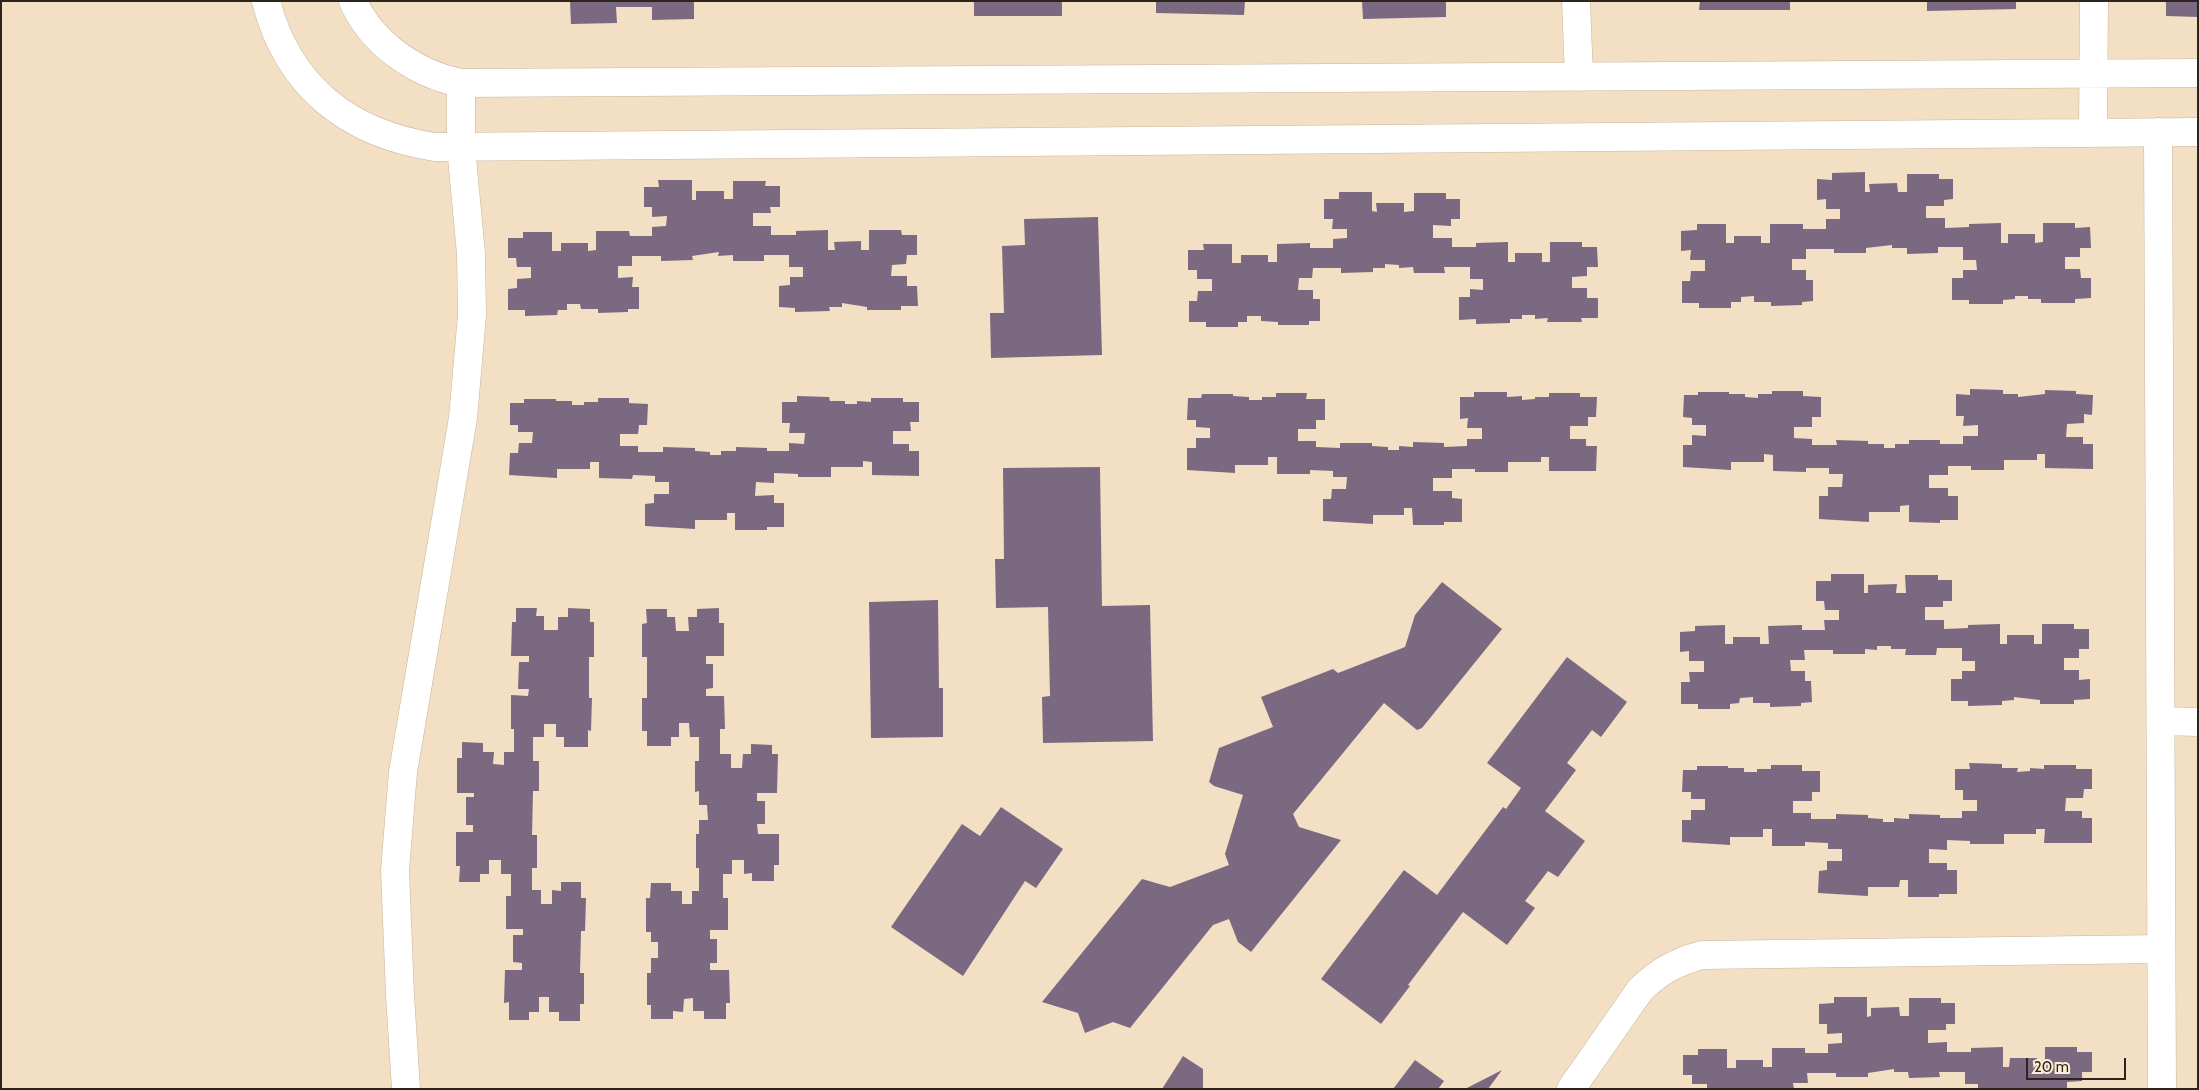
<!DOCTYPE html>
<html>
<head>
<meta charset="utf-8">
<style>
  body { margin:0 }
  #map { position:relative; width:2199px; height:1090px; overflow:hidden; background:#f3dfc4; font-family:Cabin,sans-serif }
  canvas { display:block }
  .frame { position:absolute; inset:0; border:2px solid #2d251b; pointer-events:none }
  .scale { position:absolute; left:2026px; top:1058px; width:100px; height:22px; box-sizing:border-box; border:2px solid #2d251b; border-top:0; padding-left:6px; font-size:15px; line-height:18px; white-space:nowrap; color:#2d251b; -webkit-text-stroke:4px #fdedd7; paint-order:stroke }
</style>
</head>
<body>
<div id="map">
<canvas width="2199" height="1090"></canvas>
<div class="frame"></div>
<div class="scale">20 m</div>
</div>
<script>
const ctx = document.querySelector('canvas').getContext('2d');
ctx.lineJoin = 'round';
function paint(path, color) { ctx.fillStyle = color; ctx.fill(path, 'evenodd'); }
function strokePath(path, color, width, dash) { ctx.strokeStyle = color; ctx.lineWidth = width; ctx.lineCap = dash ? 'butt' : 'round'; ctx.setLineDash(dash || []); ctx.stroke(path); }
const building = new Path2D(`
  M570,1h124v18l-42,1v-13h-36l1,16 -46,1z
  M974,1h88v15h-88z
  M1156,1h89l-1,14 -88,-2z
  M1362,1h84v16l-83,2z
  M1700,1h90v9h-91z
  M1927,1h89v8l-89,2z
  M2166,1h32v16l-32,-1z
  M1865,172v20h5l-1,-8 28,-1 1,9h9v-18h32v5h14v20l-9,1v6h-18v12h19v10l24,-1v-3l32,-1v20h7v-9h27v9l8,-1v-19h32v5l15,-1 1,21h-11v9h-15v12h15l1,9h10v20l-16,1v4h-34v-4h-13v-3h-13v3l-12,1v4h-34v-4h-17v-22h11v-8h14l-1,-10h-13v-13h-25v6l-31,1v-6h-15v-3l-26,3v5h-32v-4h-28v10h-14v11h14v10h7v21l-11,1v3l-31,1v-4h-17v-6l-13,1v5h-10v6h-32v-5h-17v-22h8l1,-10h14v-11h-15l1,-10 -10,1v-20l16,-1v-6h29v19h8v-7h27v7h9v-19h33v5h23v-10h14v-10h-14v-10l-9,1v-21l15,1v-7z
  M658,180h34v20h4v-9h28v8h9v-18h33l-1,5h15v21h-10l1,6h-18v13h18v9h25v-4l32,-1v20h7l-1,-8 27,-1v9h8v-20h32l1,5h15v20h-10l-1,9 -14,1 -1,11h16v10h10l1,20h-17v4h-34v-3l-25,-4v4h-13l1,4 -35,1v-4l-16,-1v-21l11,-1v-8h13v-10h-14v-12h-25v6h-31v-6l-15,1 1,-4 -27,4 1,4 -32,1v-5h-29v10h-14v12l15,-1 -1,10h7v22h-11v3l-30,1v-4h-17l-1,-5h-13v6h-9l-1,5 -32,1v-6h-17v-21l9,-1v-9l14,-1v-11h-14l-1,-9h-8v-20h15v-6h29v19h9v-8h27v8l8,-1v-19h33l1,5h22v-9l14,-1 1,-10 -15,1v-10h-8v-20h15z
  M1339,192h33v19l5,1 -1,-9h28v9l10,-1v-18h32v6h14v20h-9v7l-18,-1v13h19v9h24v-4l32,-1v20h7v-9h27v9h8v-20h32v5h15l1,20h-11v9l-15,1v11h15v10h11v20h-17l1,4h-35l1,-4 -13,1v-4h-13v4h-12v4l-34,1v-5l-17,1v-23h11v-8l13,1v-11h-13v-12h-26l1,6h-31l-1,-6 -14,1v-3l-14,-1v4h-12v4l-32,1v-5h-28l-1,10h-13l-1,12h15v9h7v22h-11v4h-31v-3l-17,-1v-5h-14v6h-9v5h-32v-5h-17v-21h8l1,-10h14v-12h-15v-9h-9v-20h16l-1,-6h29v19h9v-8h27v7h9v-18l33,-1v5h23v-9l14,-1v-9h-15l1,-10h-9v-20h15z
  M1098,217l4,138 -111,3 -1,-45h14l-2,-67 23,-1 -1,-26z
  M1970,389l33,1v4h15v3l27,-3v-4l31,1v3l17,1 -1,20 -8,-1v9l-17,1 -1,13h17v7h10v25l-48,-1v-14h-8v6h-33v10h-33v-4h-23v9h-19v13h19v8h10v24h-18v3l-31,-1v-17l-9,1v6h-31v10l-50,-3v-23h9v-9h14l1,-13h-14v-6h-23v4l-33,-1v-16l-9,-1v8h-33v8l-48,-3v-22h9v-10l14,1v-11h-14v-7l-9,-1 1,-22h14v-3h31v2h16v3l13,1v-4h14v-3h31v5l18,1v20h-9v10h-18v11l18,1v6h25l-1,-5 32,1v3h16v4h11v-4h14v-4h31v4h23v-8h15v-11l-15,1 1,-10h-8v-22l14,1z
  M1474,392h33v5l15,-1v4l13,-1v-2h14v-4h31v4h17l-1,20h-8v9h-18v13h16v7h11l-1,25h-47v-14h-8v5h-33v10h-33v-3h-23v9h-19v13h19v7l10,1v23h-18v3h-31l-1,-17h-8v7h-31v9l-50,-3v-22h8l1,-10h14l1,-12h-14v-6l-23,-1v4h-33v-17h-9v8h-33v8l-48,-3v-22h9v-10h14v-10l-14,-1v-7h-9l1,-22h13l1,-4h31v2l16,1v3h13v-3h14v-4h31l-1,6h19v21h-9v9h-18v12h18v6l24,1v-5h32v3l16,1v3h11v-4l14,1v-5l31,1v4l23,-1v-7h15v-11h-15l1,-10 -8,1v-22h14z
  M797,396l32,1 1,4h15v3h12v-3l14,1v-4h32v4h16v20h-9l1,9h-18v13h16v7h10v25l-47,-1v-13l-9,-1v6h-32v10h-33v-3l-24,-1v10l-18,-1 -1,14 19,-1v8h10v24h-17v3h-32v-17h-8v7h-32v9l-50,-3v-22l9,-1v-9h15v-12h-14v-6l-22,-1 -1,4 -33,-1v-16h-9v7h-33v9l-48,-3 1,-22h8l1,-10h13l1,-11h-15v-7h-8v-22h14v-4h32v2h16v4h12v-3h14v-4h31v5l19,1 -1,21h-8l-1,9h-18v12h18v6h25v-5l32,1v3l15,1v3h11v-4h15v-4l31,1v3h22v-8l15,1 1,-11h-16l1,-10h-8v-21h15z
  M1100,467l2,139 48,-1 3,136 -110,2 -1,-46 8,-1 -2,-89 -52,1 -1,-49h9l-1,-91z
  M1831,574h33v19h4v-8l29,-1 -1,9h10l-1,-18h33v5h14v21h-9v6h-18v13h19v9l24,-1v-3l32,-1v20h7v-9h27v9h8v-20h32v5h15v20h-10v9h-15v12h15v10l11,-1v20l-16,1v4h-34v-4l-26,-3v3l-12,1v4l-34,1v-5h-17v-22h11v-8h13v-10h-13v-13h-25l-1,7h-31l1,-6h-15v-3h-14v4l-12,-1v5h-32v-4h-29l1,10h-15l1,11h14v10h6l1,21 -11,1v3l-31,1v-4h-17v-6l-13,1 -1,5 -9,1v5h-32v-5h-17v-22h9l-1,-10h15v-11h-15v-10l-9,1v-20l15,-1v-5l30,-1v19h8v-7h27v7h9l-1,-18 34,-1v5h23l-1,-10h15v-10h-14l-1,-9h-8v-20h15z
  M1442,582l60,47 -80,99 -5,2 -33,-27 -91,111 6,13 42,13 -90,112 -13,-10 -9,-23 -16,6 -83,103 -17,-6 -28,11 -7,-20 -36,-11 100,-123 28,8 59,-22 -4,-11 18,-59 -29,-9 -5,-4 10,-34 54,-21 -12,-30 72,-28 5,4 67,-26 10,-32z
  M938,600l1,88h4v49l-72,1 -2,-136z
  M516,608h21l-1,8h8v14h14v-13h10v-9l22,1v13h4v35h-5v41h3l-1,33 -3,-1v17h-24v-10h-8v-13h-12v13h-11v24h6v30h-6l-1,44h5v33h-5v22h9v14h11v-14l9,1v-9h20v16h5l-1,33h-4l-1,42h4v31h-4v17h-21v-9h-10v-15h-10v15h-10v8h-20v-18l-5,1 1,-33h17v-7l-9,-1v-27h10v-6h-17v-33h5v-22h-10v-14h-12v14h-9v8h-21l1,-16h-4v-34h17v-7h-7v-28h8v-4h-17v-35h5v-16l21,1v9h11l-1,12 11,1v-13h10v-23h-3v-34l17,1 1,-7h-11l1,-27h10v-6h-18l1,-34h4z
  M719,608v15h5v33h-18v8h7v24l-7,1v7h18l1,33h-5v25h11v14h11l1,-14h8v-10l21,1v9h6l-1,39h-20v8h8v23h-8l1,10h21v31h-5v16h-22v-8l-8,1v-14h-12v14h-9v24h5v32h-18v9h7v24h-7v7h19l1,33h-4v16h-22v-8h-11v-13l-9,1 -1,13 -10,-1v8h-22v-14h-4v-32h4v-15h7v-16h-7v-10h-5v-34h4l1,-15h20v8h11v13h10v-13h7v-23h-3v-34h3v-14h9l-1,-15h-8v-14l-4,1v-31h4v-24h-9l-1,-14h-10v14h-8v9h-24v-15h-5v-33h5v-41h-5v-33l5,-1 -1,-14h21v8h8l1,14h13l-1,-14h9v-8z
  M1567,657l60,45 -26,35 -9,-7 -25,33 9,7 -31,41 40,30 -27,36 -10,-6 -23,30 10,7 -28,37 -44,-33 -55,73 2,1 -29,38 -60,-45 83,-109 33,25 66,-88 3,2 15,-21 -34,-25z
  M1969,763l33,1v4h16l-1,4 13,-1v-3l14,1v-4h32v4h16v20h-8l-1,9h-17l-1,13h17v7h10v25h-48l1,-14h-9v5h-32v10h-34v-3l-23,-1v10l-18,-1v14h18v7h10v24h-18v3h-31v-17h-8l-1,7h-31v9l-50,-3 1,-22 8,-1v-9h15v-12h-14v-6l-23,-1v4h-33v-17h-9v8h-33v8l-48,-3v-22h9v-10h14v-11h-14v-7h-9l1,-22h14v-4h31v2h16v4h13v-3h14v-4h31v6h18v21h-8v9h-19v12h18v6h25v-5l32,1v3l15,1v3h11v-4l15,1v-5l31,1v3h22v-7h15v-11h-14v-10h-8v-21h15z
  M1001,807l62,42 -27,39 -11,-7 -62,95 -72,-49 71,-103 18,12z
  M1834,997h33v20l4,-1v-8l28,-1 1,9h9v-18h32v5h14v21h-9v6h-18v13l19,-1v10h24v-4l32,-1v20h6l1,-9h27v9l8,-1v-19h32v5h15v20h-10v9l-15,1v7h-89v-5h-13v-12h-26l1,5 -31,1 -1,-6h-14v-3l-26,4v4h-32v-4h-29l1,10h-15l1,6h-87v-5h-15v-9h-9v-20h15v-6h29v19h9v-8h27v7h9v-19h33v5h23v-9l14,-1v-10l-15,1v-10h-8v-20l15,-1z
  M1183,1056l20,13v20h-41z
  M1415,1060l29,21 -6,8h-45z
  M1502,1070l-14,19h-23z`);
const street = new Path2D(`
  M266,1c22,86 83,133 169,146l1763,-15
  M353,1c19,43 63,73 108,82l1737,-10
  M1576,1l3,76
  M2158,132l4,957
  M2093,133l1,-132
  M2161,721l37,1
  M406,1089l-6,-94 -5,-125 8,-98 60,-354 9,-103 -1,-61 -10,-107v-64
  M1571,1089l69,-99c18,-18 36,-28 62,-35l459,-6`);
paint(building, '#7b6981');
strokePath(street, '#c9b59b', 29);
strokePath(street, '#fff', 28);
</script>
</body>
</html>
